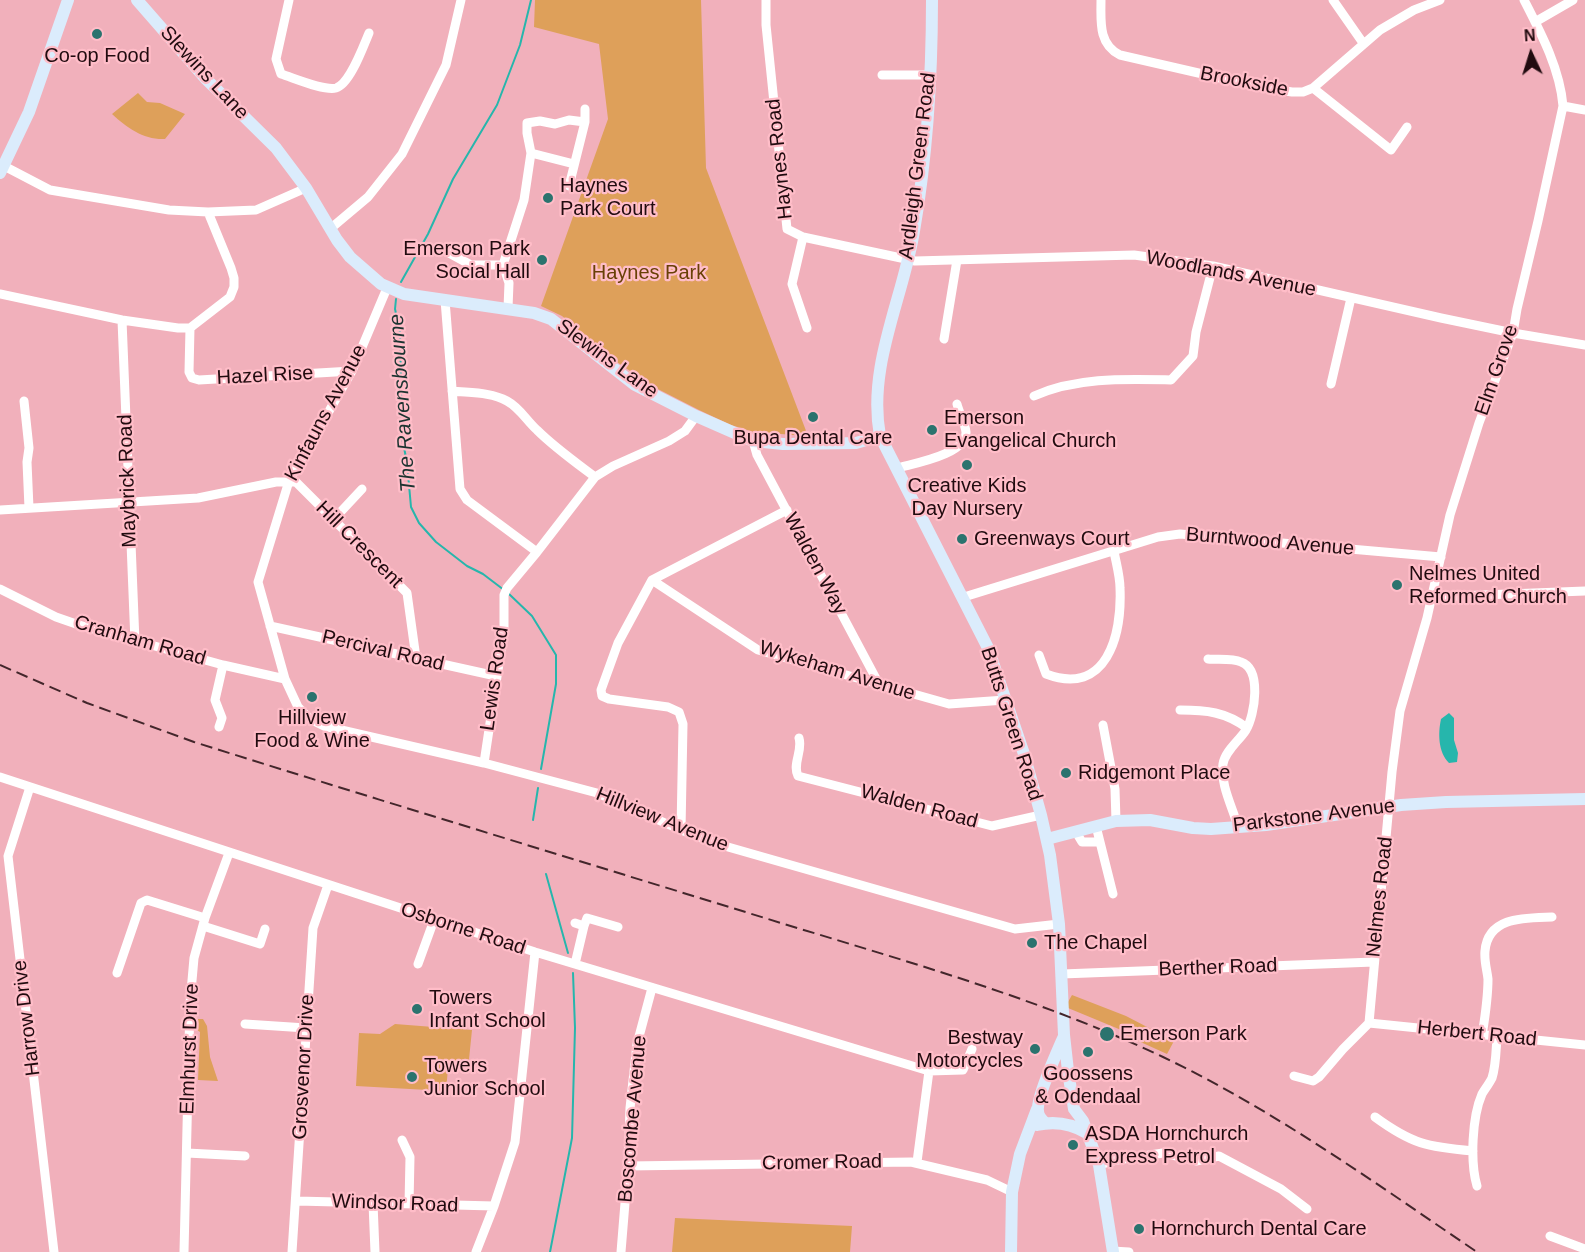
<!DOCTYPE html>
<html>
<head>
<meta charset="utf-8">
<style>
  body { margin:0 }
  #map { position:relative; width:1585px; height:1252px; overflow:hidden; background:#f1b0bb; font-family:Arial,sans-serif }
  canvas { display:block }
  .north { position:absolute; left:1501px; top:24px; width:60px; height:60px; -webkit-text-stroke:4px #ffbdc8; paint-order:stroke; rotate:356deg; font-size:16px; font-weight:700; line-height:24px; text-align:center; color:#210b0f }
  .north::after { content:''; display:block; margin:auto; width:21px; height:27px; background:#210b0f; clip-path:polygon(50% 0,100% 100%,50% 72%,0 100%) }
</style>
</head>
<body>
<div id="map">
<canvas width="1585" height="1252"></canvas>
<div class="north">N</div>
</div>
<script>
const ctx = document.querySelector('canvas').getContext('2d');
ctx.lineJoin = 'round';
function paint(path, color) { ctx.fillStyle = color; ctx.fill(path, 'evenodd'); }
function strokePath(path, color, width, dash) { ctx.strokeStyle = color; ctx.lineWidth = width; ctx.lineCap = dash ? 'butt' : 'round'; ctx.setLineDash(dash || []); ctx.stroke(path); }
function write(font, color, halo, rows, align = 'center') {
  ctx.font = font + ' Arial,sans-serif'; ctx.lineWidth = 4.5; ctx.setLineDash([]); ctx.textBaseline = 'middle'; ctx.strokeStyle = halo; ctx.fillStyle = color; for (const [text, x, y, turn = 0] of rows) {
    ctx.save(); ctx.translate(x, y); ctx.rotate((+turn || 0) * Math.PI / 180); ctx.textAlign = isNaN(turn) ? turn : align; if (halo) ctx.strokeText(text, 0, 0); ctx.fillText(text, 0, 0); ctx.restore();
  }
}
const green = new Path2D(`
  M535,0h166l5,168 102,268 -54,-4 -23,-7 -32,-15 -47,-24 -41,-28 -49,-42 -21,-10 67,-187 -9,-75 -65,-17z
  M138,93l9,9 13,1 25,11 -20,25c-21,1 -38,-11 -53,-25z
  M1072,995l54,21 48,25 -7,13 -42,-19 1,-3 -58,-24v-6z
  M198,1019h5l4,7 3,31 8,24 -20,-1 2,-48 -3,-2z
  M395,1024l77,6 -4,39 -20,-1 -2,23 -90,-5 3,-53 21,1z
  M675,1218l177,8 -2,26h-178z`);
const water = new Path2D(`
  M1449,713l5,5v22l4,13 -1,9 -8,1c-11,-11 -11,-30 -8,-44z`);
const stream = new Path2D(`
  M401,282l27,-48 25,-55 44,-74 23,-60 11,-45
  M396,299l-1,10 5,23 2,105 5,26 4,44 8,16 17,19 31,24 16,8 21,16
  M508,593l24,23 24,39v29l-15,85
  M533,820l5,-32
  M546,874l22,79
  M550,1252l22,-114 3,-110 -2,-55`);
const street = new Path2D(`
  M289,0l-13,59 5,15c13,4 43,17 55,14 14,-4 27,-41 33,-55
  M766,0v25l21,204 16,8 112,24 219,-6 79,11 228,52 72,15 72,12
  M1101,0c0,21 -3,44 19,55l135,31 37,6h11l10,-4 67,-58 34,-20 26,-10
  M1333,0l30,43
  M1535,22l38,-22
  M882,75h48
  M1313,88l78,62 16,-23
  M1563,106l22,4
  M531,153l43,11
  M4,166l46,24 119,20 39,2 48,-2 50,-22
  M569,186l16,-64v-13
  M330,229l38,-32 34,-43 44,-89 15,-65
  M803,237l-11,47 15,44
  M438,247l33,18h32
  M387,288l-35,83 -63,110 -31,101 27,97 13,28 12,12 14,7 160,37 113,30 84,37 40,15 294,84 44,-5
  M0,294l122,26 56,8h12l40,-31 4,-10v-9l-3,-10 -23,-56
  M445,300l15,189 7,11 70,52
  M508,308l1,-25 -6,-18 21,-65 7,-47 -4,-20v-10l13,-2 15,3 14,-4 16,2
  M122,320l13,322
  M190,328l-1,44 3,6 7,2 153,-9
  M944,339l13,-79
  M1331,384l20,-86
  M452,391c18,2 39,1 55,10 13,7 19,19 30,29 17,17 38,32 58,47
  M1034,396c42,-19 91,-17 137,-16l22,-24 3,-24 17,-66
  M24,401l5,47 -2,14 2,46
  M753,441l4,14 123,231
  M898,468c17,-5 69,-14 68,-36 -1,-9 -7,-20 -9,-28
  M0,510l198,-12 78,-16h20l111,111 9,65
  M334,519l28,-30
  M652,580l106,70 191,54 56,-4
  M0,589l56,28 23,8 144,40 62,14
  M964,597l194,-60 22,-3 261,23
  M1432,597l153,-6
  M270,626l226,50
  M1039,655l7,19c61,23 76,-39 74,-86 0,-12 -4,-25 -6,-37
  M1208,659c10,1 24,-1 33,3 21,7 14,53 5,68 -7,11 -21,21 -23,34 -3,21 10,44 15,63
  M1180,710c26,0 46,2 67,18
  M1103,725l12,64 1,32
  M219,727l3,-9 -7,-18 8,-35
  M799,738c4,13 -7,26 -1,38l194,50 49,-11
  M484,763l20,-133v-35l3,-7 30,-36 58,-75 18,-11 56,-25 16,-10 11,-15
  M0,777l535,175 394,119 34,-1 9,-21
  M30,787l-22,69 46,396
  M1096,826l17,68
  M681,830l2,-106 -4,-12 -11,-5 -59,-8 -7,-3 -1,-6 17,-47 34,-63 135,-70
  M1076,832l6,10h18
  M575,923l9,3 3,-8 31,9
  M203,926l57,18 5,-15
  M418,964l16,-44
  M575,964l9,-38
  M117,973l24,-70 6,-3 58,18
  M1062,974l312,-12
  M1369,1023l23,-251 8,-61 27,-93 23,-103 29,-92 34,-90 4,-24 21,-88 25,-115c-3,-37 -22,-73 -39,-106
  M1369,1023l216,22
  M245,1024l61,4
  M1482,1036c3,-19 6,-37 6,-57 -1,-9 -4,-18 -3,-28 3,-35 41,-33 67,-34
  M1294,1076l19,5 6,-4 24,-28 26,-26
  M1375,1117c37,27 52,30 98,34
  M402,1140l8,17 -1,47
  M187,1153l58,3
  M917,1162l12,-91
  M1099,1165l18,-5 46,-7 33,8 23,-5 62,33 26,20
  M628,1166l283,-4 76,18 25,12
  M1477,1186c-7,-24 -5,-69 5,-92 3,-5 7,-10 10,-16 4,-12 4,-28 5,-41
  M297,1201l197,5
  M373,1203l2,49
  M1550,1236l35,13
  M1112,1251l17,1
  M184,1252l6,-249 4,-45 11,-40 24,-65
  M292,1252l21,-324 15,-43
  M476,1252l18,-46 21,-64 20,-190
  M621,1252l7,-86 2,-58 7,-64 15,-56`);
const secondary = new Path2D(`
  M137,0l69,79 70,69 30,40 31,52 13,17 31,27 23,10 130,19 17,6 84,66 61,31 57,25 30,3 73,-1 24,-7
  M932,0c0,77 -5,156 -18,231 -11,68 -47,135 -34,205l108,212 36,106 17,61 9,40 9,69 5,111 4,36 6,38 9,12 16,44 14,87
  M0,173l29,-61 39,-112
  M1047,839l69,-18 34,-1 43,8 18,1 55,-4 135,-20 45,-3 139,-3
  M1045,1123c-3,-3 -7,-7 -7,-12 -2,-13 20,-61 26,-75
  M1037,1125c17,-4 35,-1 50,8
  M1011,1252l1,-60 8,-38 17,-45`);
const rail = new Path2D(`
  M0,665l87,38 107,39c191,60 383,118 574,177 133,41 268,78 395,138 111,53 212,126 314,195`);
const markers = [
  [97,34,6,"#2b736e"],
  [548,198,6,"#2b736e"],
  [542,260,6,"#2b736e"],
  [813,417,6,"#2b736e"],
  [932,430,6,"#2b736e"],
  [967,465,6,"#2b736e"],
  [962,539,6,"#2b736e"],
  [1397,585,6,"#2b736e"],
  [312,697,6,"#2b736e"],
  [1066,773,6,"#2b736e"],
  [1032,943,6,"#2b736e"],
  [417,1009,6,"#2b736e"],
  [1107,1034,8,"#2b736e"],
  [1035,1049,6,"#2b736e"],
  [1088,1052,6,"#2b736e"],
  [412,1077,6,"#2b736e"],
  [1073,1145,6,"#2b736e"],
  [1139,1229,6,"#2b736e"]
];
const poiNames = [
  ["Co-op Food",97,56,"center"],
  ["Haynes",560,186],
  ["Park Court",560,209],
  ["Emerson Park",530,249,"right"],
  ["Social Hall",530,272,"right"],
  ["Emerson",944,418],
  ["Evangelical Church",944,441],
  ["Bupa Dental Care",813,438,"center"],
  ["Creative Kids",967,486,"center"],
  ["Day Nursery",967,509,"center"],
  ["Greenways Court",974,539],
  ["Nelmes United",1409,574],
  ["Reformed Church",1409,597],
  ["Hillview",312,718,"center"],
  ["Food & Wine",312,741,"center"],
  ["Ridgemont Place",1078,773],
  ["The Chapel",1044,943],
  ["Towers",429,998],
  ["Infant School",429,1021],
  ["Emerson Park",1120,1034],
  ["Bestway",1023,1038,"right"],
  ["Motorcycles",1023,1061,"right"],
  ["Towers",424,1066],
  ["Junior School",424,1089],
  ["Goossens",1088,1074,"center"],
  ["& Odendaal",1088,1097,"center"],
  ["ASDA Hornchurch",1085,1134],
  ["Express Petrol",1085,1157],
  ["Hornchurch Dental Care",1151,1229]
];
const streetNames = [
  ["Slewins Lane",204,73,47],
  ["Brookside",1244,82,11],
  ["Haynes Road",780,159,-96],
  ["Ardleigh Green Road",918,166,-83],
  ["Woodlands Avenue",1231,274,11],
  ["Slewins Lane",607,359,36],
  ["Elm Grove",1497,370,-71],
  ["Hazel Rise",265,376,-3],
  ["Kinfauns Avenue",326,413,-62],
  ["Maybrick Road",128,481,-92],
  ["Burntwood Avenue",1270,542,5],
  ["Hill Crescent",359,545,45],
  ["Walden Way",815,564,62],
  ["Cranham Road",140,641,16],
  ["Percival Road",383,651,13],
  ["Wykeham Avenue",837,671,17],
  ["Lewis Road",495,679,-82],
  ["Butts Green Road",1011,724,72],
  ["Walden Road",919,807,15],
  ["Parkstone Avenue",1314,816,-7],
  ["Hillview Avenue",662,820,22],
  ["Nelmes Road",1380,897,-84],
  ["Osborne Road",463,929,18],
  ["Berther Road",1218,968,-2],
  ["Harrow Drive",27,1018,-97],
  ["Herbert Road",1477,1034,6],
  ["Elmhurst Drive",190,1049,-88],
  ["Grosvenor Drive",304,1067,-87],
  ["Boscombe Avenue",633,1119,-85],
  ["Cromer Road",822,1163,-1],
  ["Windsor Road",395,1204,2]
];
const parkNames = [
  ["Haynes Park",649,273]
];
const waterNames = [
  ["The Ravensbourne",403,403,-94]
];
paint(green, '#dea05a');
paint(water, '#26b6ac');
strokePath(stream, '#26b6ac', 2);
strokePath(street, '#fff', 9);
strokePath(secondary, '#dbecfc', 12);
strokePath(rail, '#43262b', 2, [12, 6]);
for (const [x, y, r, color] of markers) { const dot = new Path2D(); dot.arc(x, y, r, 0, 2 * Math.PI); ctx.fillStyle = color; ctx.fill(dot); strokePath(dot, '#ffbdc8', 2); }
write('20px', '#210b0f', '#ffbdc8', poiNames, 'left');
write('20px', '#210b0f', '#ffbdc8', streetNames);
write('20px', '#694006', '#ffbdc8', parkNames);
write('italic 21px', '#1c3330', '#ffbdc8', waterNames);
</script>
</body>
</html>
